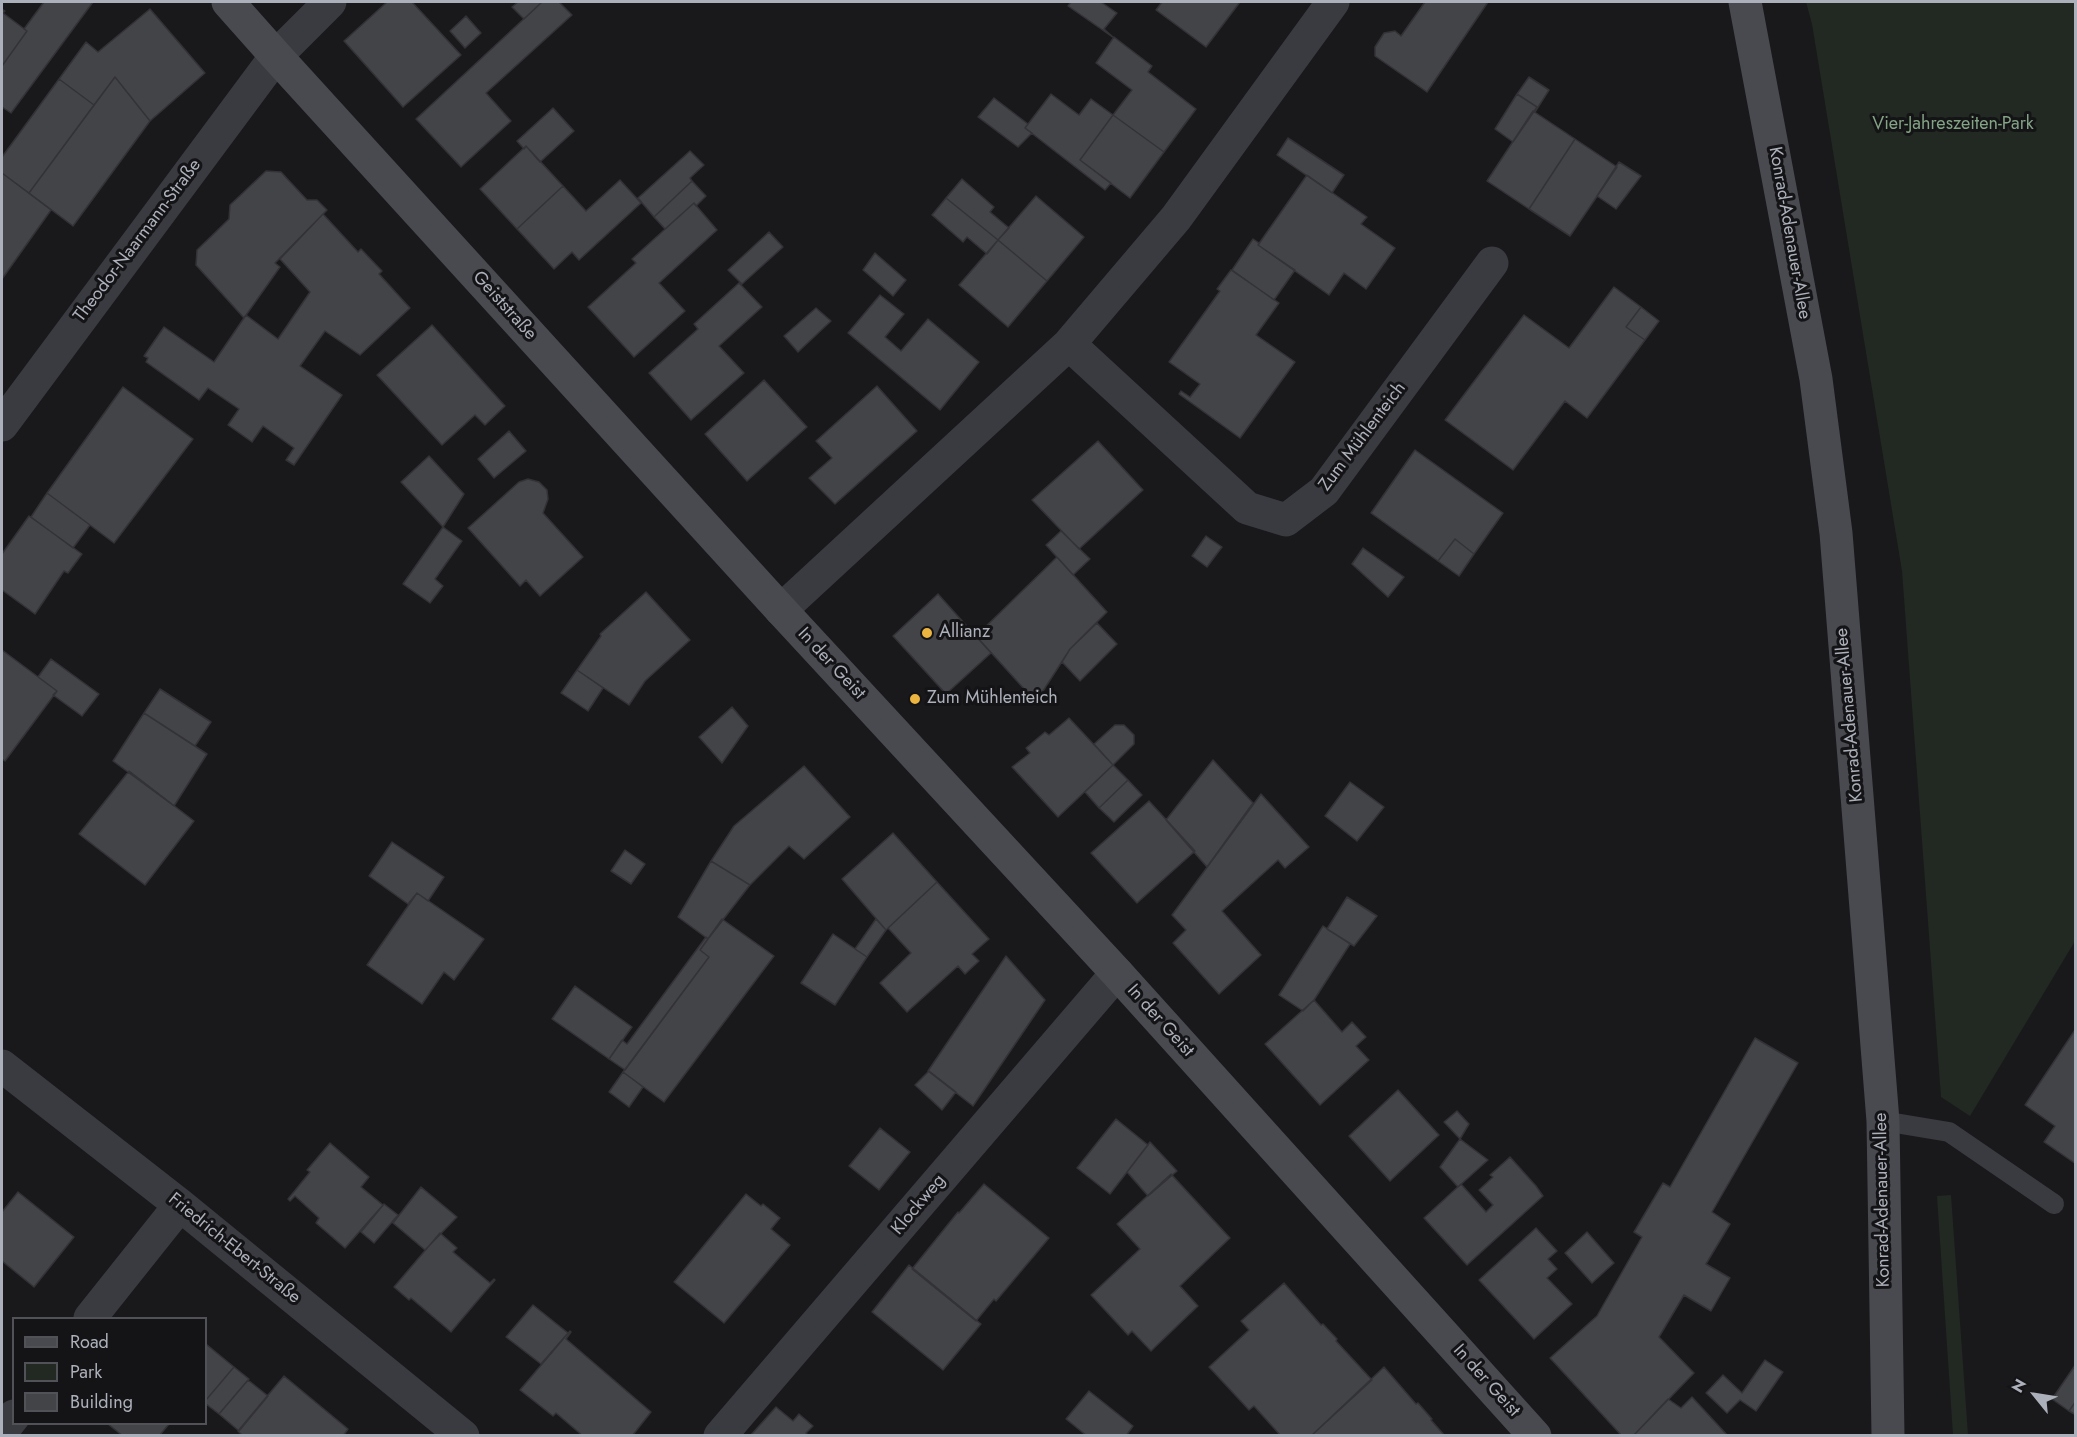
<!DOCTYPE html>
<html>
<head>
<meta charset="utf-8">
<style>
  body { margin:0 }
  #map { position:relative; width:2077px; height:1437px; overflow:hidden; background:#19191b; font-family:Jost,sans-serif }
  canvas { display:block }
  .frame { position:absolute; inset:0; border:3px solid #acb0ba; pointer-events:none }
  .legend { position:absolute; left:12px; top:1317px; width:195px; height:108px; box-sizing:border-box; background:#141416; border:2px solid #515258; margin:0; padding:8px 10px; list-style:none; font-size:18px; color:#acb0ba }
  .legend li { display:flex; align-items:center; gap:12px; height:30px }
  .legend b { width:30px; border:2px solid #515258 }
  .north { position:absolute; left:2005px; top:1365px; width:60px; height:60px; -webkit-text-stroke:4px #141416; paint-order:stroke; rotate:300deg; font-size:16px; font-weight:700; line-height:24px; text-align:center; color:#acb0ba }
  .north::after { content:''; display:block; margin:auto; width:21px; height:27px; background:#acb0ba; clip-path:polygon(50% 0,100% 100%,50% 72%,0 100%) }
</style>
</head>
<body>
<div id="map">
<canvas width="2077" height="1437"></canvas>
<div class="frame"></div>
<ul class="legend">
<li><b style="height:8px;background:#484a50"></b>Road</li>
<li><b style="height:16px;background:#212922"></b>Park</li>
<li><b style="height:16px;background:#434448"></b>Building</li>
</ul>
<div class="north">N</div>
</div>
<script>
const ctx = document.querySelector('canvas').getContext('2d');
ctx.lineJoin = 'round';
function paint(path, color) { ctx.fillStyle = color; ctx.fill(path, 'evenodd'); }
function strokePath(path, color, width, dash) { ctx.strokeStyle = color; ctx.lineWidth = width; ctx.lineCap = dash ? 'butt' : 'round'; ctx.setLineDash(dash || []); ctx.stroke(path); }
function write(font, color, halo, rows, align = 'center') {
  ctx.font = font + ' Jost,sans-serif'; ctx.lineWidth = 6; ctx.setLineDash([]); ctx.textBaseline = 'middle'; ctx.strokeStyle = halo; ctx.fillStyle = color; for (const [text, x, y, turn = 0] of rows) {
    ctx.save(); ctx.translate(x, y); ctx.rotate((+turn || 0) * Math.PI / 180); ctx.textAlign = isNaN(turn) ? turn : align; if (halo) ctx.strokeText(text, 0, 0); ctx.fillText(text, 0, 0); ctx.restore();
  }
}
const green = new Path2D(`
  M1806,2h269v939l-105,175 -29,-19 -39,-526 -90,-547z
  M1951,1195l17,240h-15l-16,-239z`);
const building = new Path2D(`
  M44,2h49l-82,111 -9,-6v-41l25,-35 -3,-2z
  M387,2h25l49,53 -58,52 -59,-66z
  M518,2h24l-18,17 -12,-12z
  M542,2h17l13,13 -86,78 25,28 -50,46 -45,-48z
  M1071,2h30l16,11 -13,16 10,9 -46,-32z
  M1162,2h78l-34,45 -50,-37z
  M1425,2h63l-61,90 -52,-36v-9l9,-14 11,-2 6,5z
  M2,9l3,2 -2,2 24,18 -25,35z
  M150,9l55,64 -55,48 -35,-44 -21,28 -35,-26 27,-37 12,10z
  M466,16l15,17 -16,15 -15,-17z
  M1114,37l38,29 -4,6 48,37 -32,43 -51,-37 19,-25 -36,-27z
  M115,77l35,44 -77,105 -44,-33z
  M1529,77l20,13 -14,22 2,-5 -20,-13z
  M59,79l35,26 -65,88 -27,-20v-16z
  M1051,94l28,21 12,-16 22,16 -33,45 31,23 -6,7 -80,-62z
  M1517,94l20,13 -24,35 -18,-13z
  M994,98l34,26 -3,4 7,5 -14,14 -40,-30z
  M553,108l21,23 -34,31 -14,-16 -2,3 -7,-8z
  M1533,111l42,28 -46,70 -42,-28z
  M1113,115l51,37 -34,46 -50,-38z
  M1288,138l56,37 -12,18 -55,-38z
  M1575,139l42,28 -47,69 -41,-27z
  M526,146l37,40 -46,43 -37,-40z
  M690,151l14,14 -14,13 2,3 -38,36 -16,-19z
  M1619,162l22,14 -25,33 -19,-13z
  M266,171l15,1 26,28h10l10,10 -52,53 5,4 -36,51 -48,-53 1,-15 32,-31 1,-14z
  M2,173l49,37 -49,69z
  M1307,175l60,42 -6,7 34,24 -29,41 -22,-16 -15,22 -71,-50z
  M962,179l32,28 -4,5 19,16 -11,12 -52,-42z
  M620,180l21,23 -62,57 -7,-8 -18,17 -37,-40 46,-43 23,25z
  M692,181l14,15 -10,10 -2,-3 -29,26 -11,-12z
  M1036,196l48,41 -37,44 -49,-41z
  M946,198l52,42 -11,14 -20,-17 -4,5 -31,-27z
  M694,203l23,27 -58,53 26,28 -51,46 -46,-50 48,-44 -4,-4z
  M323,214l35,38 3,-3 21,22 -3,3 31,34 -50,47 -35,-24 -25,35 42,29 -48,70 -8,-5 8,-12 -31,-22 -11,16 -24,-17 11,-16 -31,-21 -9,12 -53,-38 2,-4 -4,-2 20,-29 50,35 32,-47 32,24 32,-47 -30,-33z
  M769,232l14,15 -41,37 -14,-14z
  M1253,239l6,4 -1,2 37,25 -21,30 -42,-30z
  M998,240l49,41 -39,46 -49,-42z
  M875,253l31,27 -13,16 -30,-26z
  M1231,270l48,33 -23,32 39,27 -55,76 -61,-44 2,-3 9,6 10,-13 -31,-22 51,-71 -3,-2z
  M739,283l23,24 -43,39 25,27 -53,47 -42,-47 49,-44 -4,-5z
  M1614,287l27,20 -15,20 19,13 -58,78 -22,-17 -52,69 -68,-50 79,-105 45,33z
  M880,295l24,19 -19,23 16,14 27,-32 51,43 -39,48 -92,-77z
  M1641,307l18,14 -14,19 -19,-13z
  M816,308l15,13 -33,31 -14,-16z
  M432,325l73,81 -20,19 -10,-10 -33,30 -65,-70z
  M764,380l43,47 -60,54 -42,-47z
  M877,386l40,45 -82,73 -26,-26 23,-20 -16,-17z
  M123,387l70,52 -79,104 -67,-50z
  M509,431l17,20 -32,27 -16,-19z
  M1098,441l45,49 -64,59 -47,-49z
  M1415,450l88,63 -29,41 -19,-15 -17,22 -67,-48z
  M429,456l35,38 -21,33 -42,-45z
  M528,479l11,3 8,8 1,9 -5,14 40,44 -43,39 -14,-16 -6,6 -52,-58 51,-46z
  M47,493l43,32 -17,23 -42,-31z
  M29,516l53,38 -14,19 -4,-2 -29,43 -33,-24v-36z
  M443,527l19,14 -27,38 8,7 -13,17 -27,-19z
  M1061,531l29,28 -17,16 -27,-30z
  M1206,536l16,11 -15,20 -15,-11z
  M1455,539l19,15 -15,22 -21,-15z
  M1363,548l41,29 -16,20 -36,-33z
  M1057,557l50,55 -37,37 -34,53 -60,-66z
  M646,592l44,48 -45,41 -16,24 -52,-35 24,-34 -1,-2z
  M938,594l53,59 -45,41 -53,-58z
  M1097,623l20,21 -37,37 -18,-19 8,-13z
  M2,650l55,41 -52,70 -3,-2z
  M51,659l48,35 -17,22 -29,-21 4,-4 -19,-14z
  M577,670l26,18 -15,23 -27,-18z
  M160,689l51,33 -16,24 -51,-33z
  M732,707l16,19 -26,37 -23,-26z
  M144,713l63,41 -33,52 -61,-45z
  M1069,718l44,47 -55,52 -46,-50 18,-14 -4,-5 19,-16 4,3z
  M1115,725h9l10,10v9l-21,21 -19,-21z
  M1213,760l40,43 -46,64 -41,-47z
  M1113,765l15,15 -29,28 -14,-16z
  M804,766l46,51 -46,42 -15,-13 -39,39 -39,-24 23,-35z
  M129,771l65,50 -49,64 -66,-51z
  M1128,780l14,15 -28,27 -15,-14z
  M1350,782l34,25 -27,34 -32,-25z
  M1261,794l48,53 -24,21 -7,-8 -56,51 39,44 -42,39 -46,-51 13,-13 -14,-15z
  M1149,801l46,50 -58,52 -46,-50z
  M893,833l44,49 -51,48 -44,-51z
  M392,842l52,35 -16,24 -11,-8 -9,11 -39,-28z
  M625,850l20,14 -14,20 -20,-13z
  M711,861l39,24 -42,54 -30,-22z
  M937,882l52,57 -17,15 7,7 -14,13 -7,-8 -51,46 -27,-29 31,-30 -23,-25z
  M417,893l67,46 -30,41 -10,-8 -22,32 -55,-39z
  M1347,897l30,19 -23,30 -27,-17z
  M722,919l52,37 -110,146 -41,-30 86,-115 -9,-7z
  M876,919l10,11 -19,27 -12,-8z
  M1323,926l27,18 -36,56 -11,11 -24,-16z
  M833,934l34,23 -32,48 -34,-22z
  M706,937l2,2 -8,11 9,7 -84,113 -16,-11 13,-19 5,4z
  M1006,956l39,44 -72,106 -45,-35z
  M575,986l57,41 -23,32 -57,-40z
  M1314,1000l28,32 10,-10 14,15 -10,9 13,14 -49,45 -55,-61z
  M2075,1030h1v134l-32,-22 11,-16 -30,-21z
  M1755,1038l43,25 -86,149 18,12 -24,40 24,14 -19,33 -27,-16 -25,42 35,36 -61,63h-11l-72,-78 47,-42 45,-79 -8,-5 29,-49 7,4z
  M929,1071l27,21 -14,18 -27,-25z
  M623,1072l20,15 -14,20 -20,-15z
  M1398,1090l41,45 -49,46 -41,-45z
  M1457,1111l12,13 -9,15 -16,-17z
  M1116,1119l32,26 -38,49 -33,-26z
  M880,1128l30,24 -31,38 -30,-24z
  M1460,1139l28,21 -30,27 -18,-20z
  M1150,1142l27,29 -29,25 -21,-24z
  M330,1143l39,34 -8,10 22,18 -38,43 -29,-25 3,-5 -24,-22 -5,5 -2,-2 22,-27 -3,-2z
  M1510,1157l26,29 7,10 -76,69 -43,-47 37,-34 25,28 7,-7 -14,-15 14,-13 -3,-2z
  M1171,1174l59,64 -50,48 18,20 -47,45 -19,-20 -4,4 -37,-40 49,-46 -23,-25z
  M984,1184l65,54 -53,63 -2,-2 -18,22 -64,-52 46,-57 1,1z
  M421,1187l36,30 -32,33 -32,-27z
  M18,1192l56,45 -40,50 -32,-26v-49z
  M746,1194l15,12 2,-2 17,14 -9,11 19,16 -66,78 -50,-41z
  M384,1204l14,11 -24,28 -13,-11z
  M1536,1228l21,23 -9,8 9,10 -10,9 25,26 -38,35 -55,-59z
  M1587,1232l27,31 -22,20 -27,-30z
  M440,1233l17,15 -4,4 37,31 4,-4 1,1 -44,52 -40,-34 -2,2 -15,-13z
  M909,1265l72,59 -38,46 -71,-58z
  M1284,1283l37,42 2,-1 14,15 -1,2 36,39 -61,56h-30l-27,-30 -5,4 -40,-43 40,-37 -8,-9z
  M533,1305l35,28 -27,31 -35,-27z
  M570,1331l1,1 -5,7 85,73 -19,24h-49l-27,-23 -3,3 -33,-26z
  M206,1344l28,23 -28,33z
  M1765,1360l18,12 -27,39 -16,-11 -13,13 -21,-20 17,-18 19,18z
  M2076,1364v37l-7,10 -17,-12z
  M234,1367l15,12 -30,35 -13,-10v-4z
  M1384,1367l32,37 2,-1 14,16 -1,1 14,16h-134z
  M284,1376l64,53 -5,7h-100l-5,-5z
  M248,1380l20,16 -29,35 -20,-17z
  M1089,1391l44,35 -7,10h-39l-21,-17z
  M1692,1397l36,39h-95l35,-37 13,9z
  M2076,1401v14l-7,-4z
  M776,1407l17,14 6,-7 14,12 -7,7 3,3h-59z
  M108,1424h61l-10,12h-36z`);
const lane = new Path2D(`
  M1883,1121l66,11 105,72`);
const street = new Path2D(`
  M1069,344l178,164 39,12 38,-29 168,-228
  M2,425l274,-369 54,-54
  M781,610l288,-266 107,-126 157,-216
  M2,1066l178,139 283,231
  M90,1318l90,-113
  M2,1431l12,-15
  M720,1436l397,-463`);
const secondary = new Path2D(`
  M228,2l48,54 505,554 336,363 418,463
  M1745,2l71,377 20,154 47,588 5,315`);
const markers = [
  [927,633,6,"#ecb540"],
  [915,699,6,"#ecb540"]
];
const parkNames = [
  ["Vier-Jahreszeiten-Park",1953,125]
];
const streetNames = [
  ["Konrad-Adenauer-Allee",1789,233,80],
  ["Theodor-Naarmann-Straße",138,241,-53],
  ["Geiststraße",504,306,48],
  ["Zum Mühlenteich",1363,437,-53],
  ["In der Geist",831,664,47],
  ["Konrad-Adenauer-Allee",1850,715,-95],
  ["In der Geist",1160,1021,48],
  ["Konrad-Adenauer-Allee",1883,1200,-91],
  ["Klockweg",919,1205,-50],
  ["Friedrich-Ebert-Straße",234,1249,39],
  ["In der Geist",1486,1381,48]
];
const poiNames = [
  ["Allianz",939,633],
  ["Zum Mühlenteich",927,699]
];
paint(green, '#212922');
paint(building, '#434448');
strokePath(building, '#333337', 1.5);
strokePath(lane, '#3a3b40', 20);
strokePath(street, '#3a3b40', 33);
strokePath(secondary, '#484a50', 33);
for (const [x, y, r, color] of markers) { const dot = new Path2D(); dot.arc(x, y, r, 0, 2 * Math.PI); ctx.fillStyle = color; ctx.fill(dot); strokePath(dot, '#141416', 2); }
write('18px', '#84a486', '#141416', parkNames);
write('18px', '#acb0ba', '#141416', streetNames);
write('18px', '#acb0ba', '#141416', poiNames, 'left');
</script>
</body>
</html>
